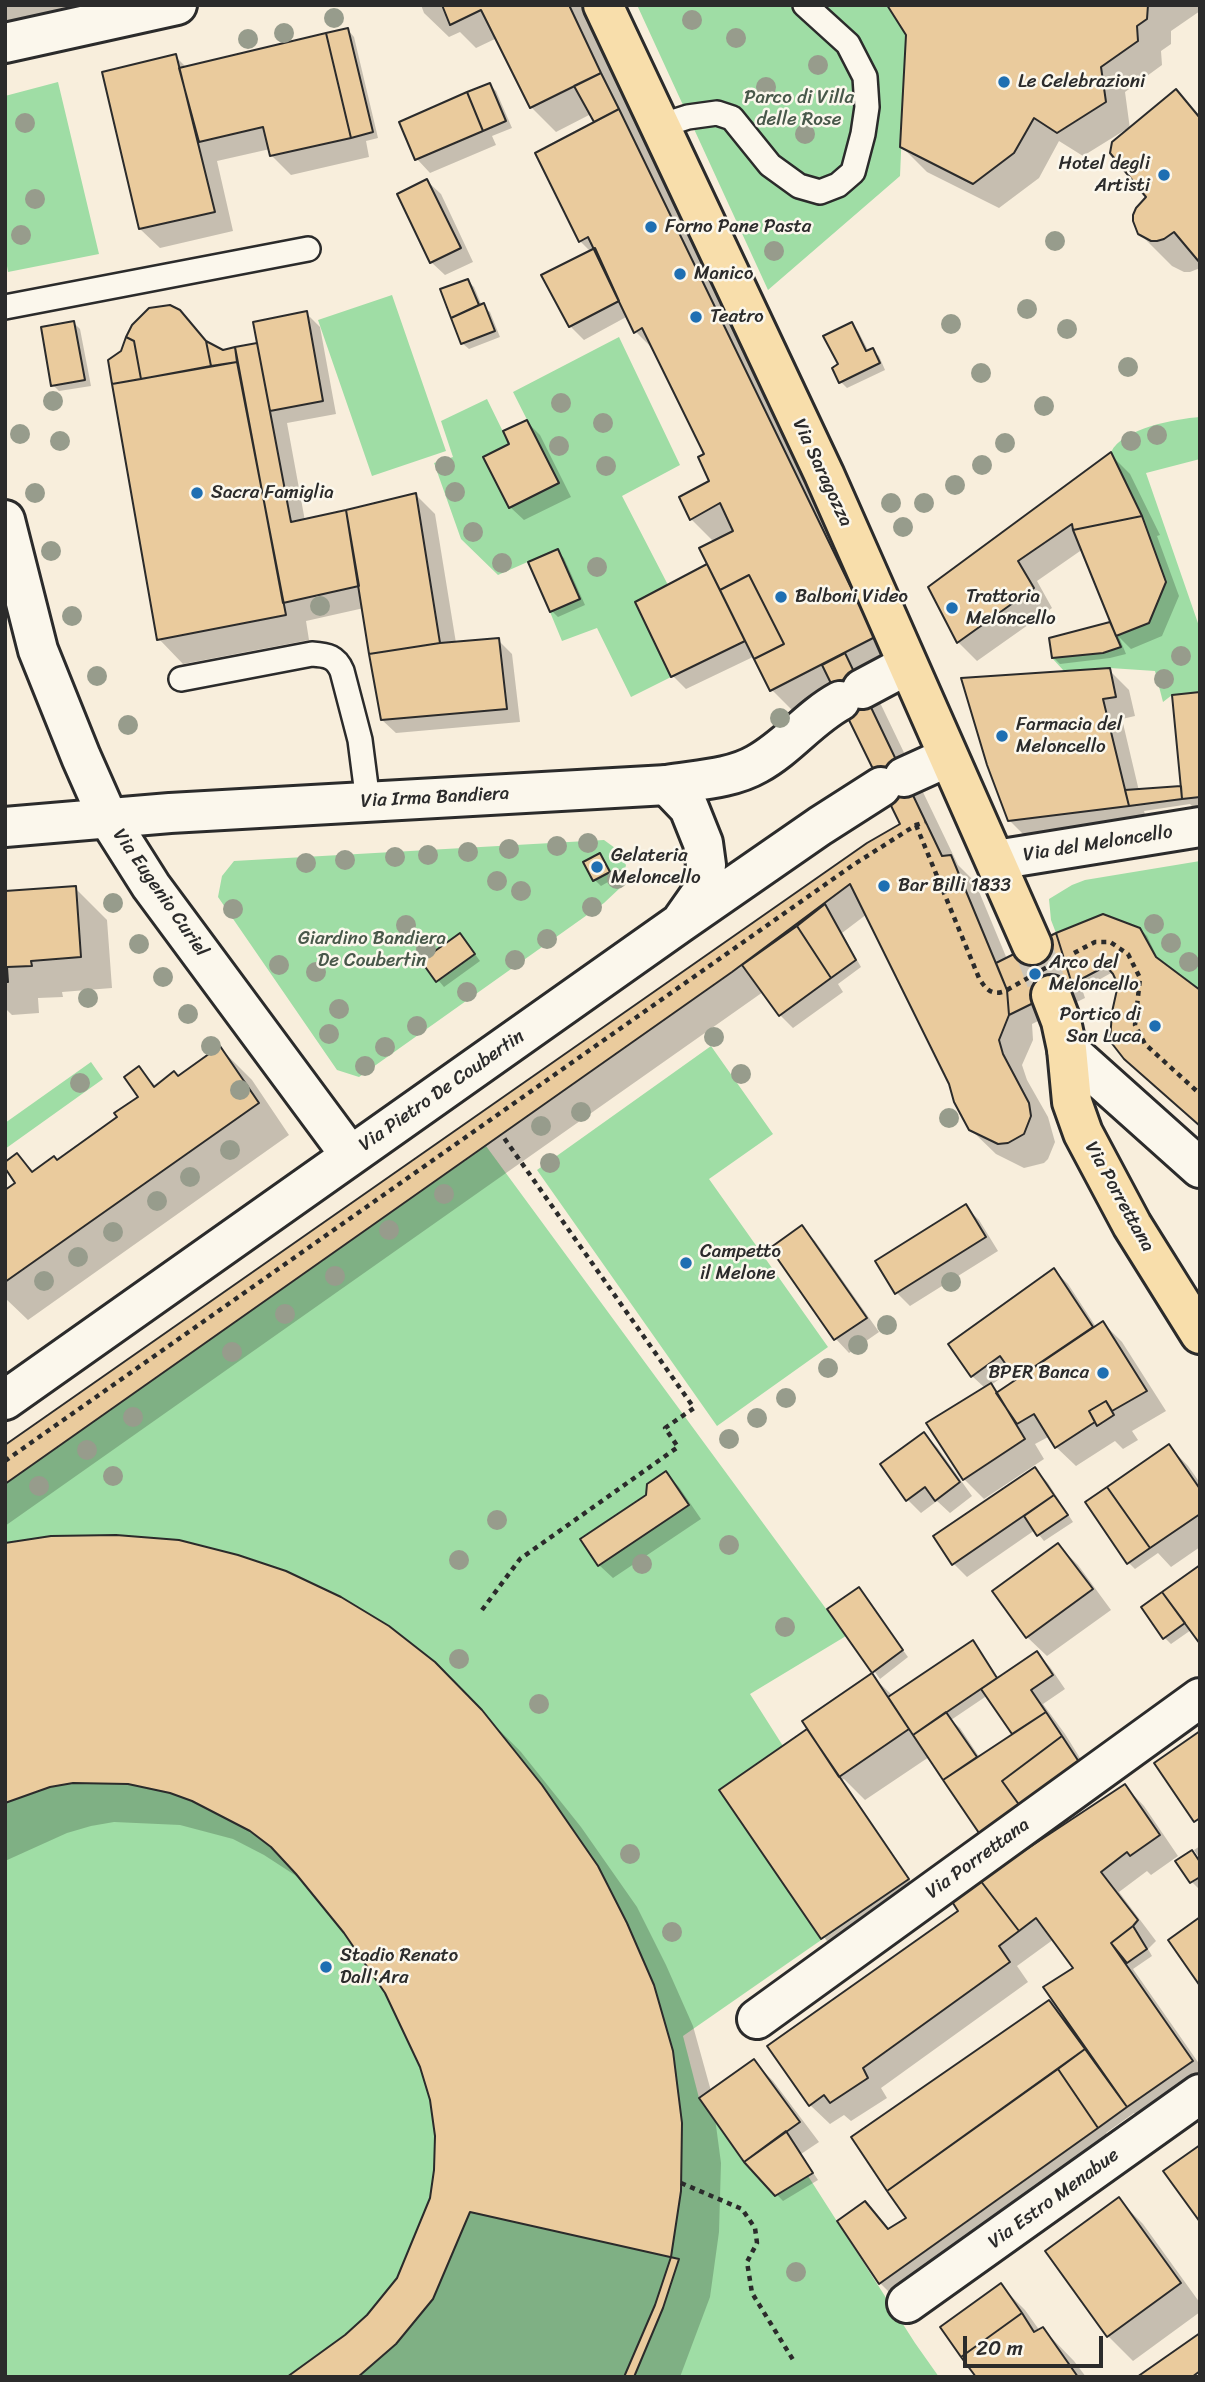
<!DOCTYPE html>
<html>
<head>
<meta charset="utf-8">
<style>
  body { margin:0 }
  #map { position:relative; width:1205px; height:2382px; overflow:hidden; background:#f8eedc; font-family:Sriracha,sans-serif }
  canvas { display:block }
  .frame { position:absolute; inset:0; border:7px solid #2b2b2b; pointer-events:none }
  .scale { position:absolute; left:963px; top:2336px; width:140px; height:32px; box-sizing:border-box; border:4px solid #2b2b2b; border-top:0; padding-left:9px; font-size:21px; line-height:24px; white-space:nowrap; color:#2b2b2b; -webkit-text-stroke:5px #fbf7ec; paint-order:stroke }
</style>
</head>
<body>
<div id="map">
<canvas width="1205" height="2382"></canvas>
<div class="frame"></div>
<div class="scale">20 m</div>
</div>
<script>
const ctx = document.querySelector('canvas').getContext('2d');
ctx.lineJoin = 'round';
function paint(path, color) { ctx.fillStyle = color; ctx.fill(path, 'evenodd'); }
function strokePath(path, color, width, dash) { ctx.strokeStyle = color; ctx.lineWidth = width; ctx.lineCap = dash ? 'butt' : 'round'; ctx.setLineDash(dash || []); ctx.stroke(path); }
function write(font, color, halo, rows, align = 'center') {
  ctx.font = font + ' Sriracha,sans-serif'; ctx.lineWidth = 5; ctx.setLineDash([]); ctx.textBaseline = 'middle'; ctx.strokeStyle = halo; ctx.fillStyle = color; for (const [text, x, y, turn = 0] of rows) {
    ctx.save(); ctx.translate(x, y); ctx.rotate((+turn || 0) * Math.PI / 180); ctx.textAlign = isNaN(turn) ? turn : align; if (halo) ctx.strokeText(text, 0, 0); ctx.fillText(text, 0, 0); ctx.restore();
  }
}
const green = new Path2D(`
  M637,5h250l19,30 -6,141 -132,114z
  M58,82l41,172 -91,18 -3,-18v-158z
  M392,295l54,156 -74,25 -54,-156z
  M619,337l61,128 -58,31 46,89 -33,17 36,75 -40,20 -34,-69 -35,13 -12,-29 7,-63 -59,26 -37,-36 -27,-76 19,-6 -12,-36 46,-22 22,45 -26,13 26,50 50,-24 -46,-91z
  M1200,417v42l-54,14 54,156v63l-28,3 -9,7 -8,-31 -45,-3 -46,3 -12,-13 51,-5 17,-5 -4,-12 33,-15 17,-39 -24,-66 -31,-64c12,-24 64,-33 89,-35z
  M604,840l11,8 11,17 -5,22 -17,16 -245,174 -22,-7 -119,-173 4,-21 12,-15z
  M1200,861v129l-44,-33 -16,-29 -37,-14 -47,19 -5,-13 -2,-21 23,-14 13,-5z
  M711,1046l62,88 -64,45 119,168 -111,79 -180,-256z
  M91,1062l12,17 -98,70v-26z
  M486,1146l360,490 -96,58 33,52 24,-17 102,150 -226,157 16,62 45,64 31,34 33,-20 107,167 24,34h-934v-893z`);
const shadow = new Path2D(`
  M5,5h98l-98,24z
  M421,5h160l45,95 7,7 272,562 -33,17 86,179 17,17 32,77 133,-30 7,7 13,27 -40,22 -7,-13 -31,17 3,9 -53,26 1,16 -11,25 5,15 21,37 7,25 -7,17 -4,4 -20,5 -28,-14 -26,-25 -20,-46 -83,-169 -25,19 19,34 -23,17 5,8 -50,36 -13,-13 -17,-23 -758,534v-79l898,-622 -61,-123 -39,19 -31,-31 -17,-34 -69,33 -13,-13 -36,-74 72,-37 5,-23 -23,-23 20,-38 -5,-26 -52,-105 -18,-18 -8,-16 -44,24 -14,-14 21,-74 -11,-11 16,-118 -5,-9 -35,18 -25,-25 -34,-69 -21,10 -16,-16 -11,5 -25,-24z
  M889,5h311v6l-29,20v13l-10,7 1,14 -37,27 5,37 46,-37 24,24v152l-10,4h-6l-12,-6 -32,-32 8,-37 -23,-67 -42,26 -24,-15 -20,37 -40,30 -72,-36 -25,-25 5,-113z
  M348,30l6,7 24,101 -12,3 3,16 -78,18 -20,-20 -1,-6 -53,12 16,70 -73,17 -20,-19 35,-173 12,12z
  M490,85l6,6 16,37 -20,8 4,9 -66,28 -13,-14z
  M427,181l14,13 32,68 -28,13 -14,-13z
  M468,281l6,6 8,19 8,6 10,25 -31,12 -7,-6 -20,-53z
  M179,312l35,36 9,4 34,-7 3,3 46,-35 14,14 16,87 -49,9 18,98 111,-26 19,19 21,129 42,-3 14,14 8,68 -124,11 -14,-13 -18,-112 -58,13 3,19 -126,24 -24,-25 -49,-278z
  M74,323l6,6 11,57 -32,5 -6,-6z
  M852,325l6,6 11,21 3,-2 7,6 6,14 -38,18 -6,-6 -1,-17z
  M527,422l13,13 31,62 -47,23 -14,-13 2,-62z
  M1111,455l19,19 30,61 -3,1 22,60 -17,40 -31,13 -12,-12 7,17 -16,4 -50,6 -7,-7 56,-33 6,6 -32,-81 -46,32 15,27 -75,53 -19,-19 -27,-54z
  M557,551l7,7 21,47 -27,12 -6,-6z
  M1109,670l20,20 6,26 -13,3 17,72 43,-4 18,-93v117h-3l-7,-7 -46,7 4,14 -119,15 -20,-20z
  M600,855l6,7 9,16 -14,8 -6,-6z
  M75,888l32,32 5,68 -50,4 1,5 -25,1 1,15 -27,2 -7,-7v-115z
  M466,942l14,19 -36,26 -21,-25z
  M220,1048l32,32 37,55 -261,185 -23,-22v-106l13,-9 -1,-28 17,17 23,-10 63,-45 20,-20 -2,-28 19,18 21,-9z
  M966,1207l13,13 19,31 -88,55 -13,-13z
  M801,1227l14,14 64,91 -30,21 -13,-14 -64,-91z
  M1054,1270l14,14 28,43 7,-4 19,19 44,69 -34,20 6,9 -15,9 -8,-8 -39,25 -20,-19 -6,-11 -15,8 9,15 -60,40 -20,-20 21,-91 -13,-12zM1012,1370l7,10 -20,13 -8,-8z
  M924,1434l13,13 35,49 -22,17 -13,-12 -16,12 -13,-13z
  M1169,1446l19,20 12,17v64l-29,20 -13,-14 -23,16 -6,-6z
  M1035,1469l13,14 25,39 -29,19 -9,-11 -68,47 -13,-13z
  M666,1473l13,14 22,32 -88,59 -14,-13z
  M5,1545l428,118 88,89 60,75 56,80 29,58 27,61 18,65 43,-30 19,20 46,61 -18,12 17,26 -35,21 -38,-40 -30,-43 6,45 -2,69 -9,65 -30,80h-390l31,-23 47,-37 30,-38 34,-81 4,-27v-35l-4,-36 -10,-33 -36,-75 -40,-60 -42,-51 -40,-26 -31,-16 -53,-14 -66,-3 -23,4 -24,7 -62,28z
  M1058,1545l20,20 33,45 -64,46 -20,-19z
  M1200,1567l-9,63 -20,14 -6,-6z
  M859,1589l49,68 -28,22 -51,-70z
  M972,1642l26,37 39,-26 13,14 15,22 -22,15 22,30 28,45 -93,73 -20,-20 -51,-75 -64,43 -21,-21 -2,1 72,106 -85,58 -107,-154 85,-59 5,5 60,-60 21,20zM988,1695l27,39 -35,24 -20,-30 -9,-8z
  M1125,1786l19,20 34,50 -27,19 -4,-4 -28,21 37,49 -8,8 4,7 -19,13 67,96v24l-52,36 -14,-12 -28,20 10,15 -216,155 -20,-20 -16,-80 26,27 18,-11 -55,-81 199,-138 -7,-12 31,-19 -22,-30 -37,27 11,16 -147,106 6,10 -36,23 -7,-6 -14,9 -20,-19 150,-194z
  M1200,1846v41l-2,1 -6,-6 6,-26 -4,-6z
  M1119,2200l24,24 57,79v9l-67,49 -25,-25z
  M1001,2286l24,24 15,21 3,-2 31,32 12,16h-108z`);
const building = new Path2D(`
  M442,5h127l32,68 -71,35 -49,-98 -31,15z
  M887,5h261l-1,14 -10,7 1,15 -37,26 5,35 -49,31 -23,-15 -20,35 -41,31 -73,-37 6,-112z
  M348,28l25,104 -22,6 -25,-105z
  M326,33l25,105 -81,18 -7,-29 -64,15 -20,-74z
  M176,54l39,158 -76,17 -37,-157z
  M601,73l18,36 -25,13 -20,-36z
  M490,83l16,38 -23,10 -16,-39z
  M1176,89l24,29v145l-26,-31 -10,7 -7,2h-6l-13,-7 -5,-13v-6l3,-7 10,-11 -36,-44 2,-11z
  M467,92l16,39 -68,29 -16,-38z
  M619,109l256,528 -105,54 -16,-32 30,-15 -35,-69 -29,15 -21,-42 34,-17 -13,-28 -30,17 -11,-23 30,-16 -11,-24 6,-3 -62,-126 -8,5 -46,-96 -9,5 -44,-89z
  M427,179l34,69 -31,15 -33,-69z
  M595,248l24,53 -50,26 -28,-52z
  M468,279l11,26 -28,13 -11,-29z
  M484,303l11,28 -34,13 -10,-26z
  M170,305l10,5 26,31 5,25 -70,13 -7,-38 -8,-4 6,-12 17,-17z
  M307,311l16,90 -53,10 -17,-89z
  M74,321l11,59 -34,6 -10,-59z
  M852,322l14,29 7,-3 7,15 -41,20 -7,-15 6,-4 -15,-28z
  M126,337l8,4 7,38 -29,5 -4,-24 13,-9z
  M206,341l17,9 12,-3 2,15 -26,4z
  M257,343l34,179 55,-12 13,76 -76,17 -48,-256z
  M237,362l49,253 -129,25 -45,-256z
  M527,420l32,63 -50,25 -26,-51 26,-13 -6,-13z
  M1111,452l31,64 -69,14 -1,-6 -54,37 16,27 -77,55 -29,-56z
  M416,493l24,150 -71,11 -23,-144z
  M1142,516l24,66 -17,41 -33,13 -43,-106z
  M558,549l22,50 -30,13 -22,-50z
  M707,564l38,77 -74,36 -36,-75z
  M749,575l35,69 -30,15 -34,-69z
  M1110,622l11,25 -18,6 -51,5 -3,-20z
  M499,638l8,71 -126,11 -12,-66 71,-11z
  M845,653l97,203 9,-1 56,135 2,25 -10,25 4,14 26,49 2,13 -7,18 -16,9 -10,1 -29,-14 -15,-28 -5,-18 -99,-200 -118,88 -727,512v-39l862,-602 33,-19 -78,-159z
  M1110,668l6,29 -13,2 26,107 -121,15 -21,-56 -26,-87z
  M1200,692v105l-18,2 -10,-104z
  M1181,786l1,13 -53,7 -4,-16z
  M600,853l10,19 -17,9 -10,-19z
  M76,886l5,71 -50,4 1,5 -25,1 1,15h-3v-91z
  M825,904l31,56 -25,18 -34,-52z
  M1103,914l37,14 16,29 44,33v136l-76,-67 -14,-18 2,-29 6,-27 -5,-11 -7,-8 -34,18 -16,-51z
  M797,926l34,52 -52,38 -37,-51z
  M460,933l15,21 -39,28 -15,-21z
  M1056,933l16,51 -63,31 -2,-25 -11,-27z
  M220,1046l39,57 -254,179v-92l10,-7 -10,-15v-6l12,-9 15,19 22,-16 3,4 60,-43 -3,-4 24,-16 -14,-20 15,-11 15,21 20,-16 4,5z
  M966,1204l20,33 -91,57 -20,-33z
  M802,1225l65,93 -33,22 -64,-92z
  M1054,1268l39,59 -77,52 -16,-23 -29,21 -23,-33z
  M1103,1321l44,70 -35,20 -6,-10 -17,10 6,11 -40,26 -21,-34 -17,10 -21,-31z
  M991,1383l34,56 -62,41 -37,-57z
  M1106,1401l8,14 -17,11 -8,-15z
  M924,1432l36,50 -25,19 -10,-14 -19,14 -26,-37z
  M1169,1444l31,45v25l-50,34 -43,-61z
  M1035,1467l19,28 -102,70 -19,-29z
  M666,1471l23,34 -91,61 -18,-27 66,-44 1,-11z
  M1107,1487l43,61 -23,16 -42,-62z
  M1054,1495l14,20 -31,21 -13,-20z
  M116,1535l63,5 59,15 48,16 55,26 48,29 46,36 47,48 60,75 56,81 29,57 27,62 19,66 9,72 -1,68 -10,66 -16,48 -31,72h-337l58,-42 22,-20 30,-37 33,-80 4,-28 1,-34 -5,-36 -10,-33 -35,-74 -41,-60 -48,-59 -25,-27 -21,-16 -58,-30 -22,-8 -42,-9 -55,-1 -23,4 -45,16v-260l46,-7z
  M1058,1543l35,46 -67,49 -34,-47z
  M1200,1565v79l-38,-52z
  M859,1587l44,63 -31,23 -45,-64z
  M1162,1592l23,31 -22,16 -22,-32z
  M973,1640l24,38 -84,57 -25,-38z
  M1037,1651l16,24 -22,15 15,22 -34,22 -31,-45z
  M872,1673l37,56 -70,48 -37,-56z
  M946,1712l31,45 -34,23 -30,-45z
  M1046,1712l16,24 -60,45 18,25 -41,27 -36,-53z
  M807,1729l102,150 -88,60 -102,-149z
  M1200,1731v87l-6,4 -40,-59z
  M1062,1736l19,29 -61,41 -18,-25z
  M1125,1784l35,51 -30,21 -3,-4 -26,20 37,48 -5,6 -22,17 82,118 -66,46 -84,-120 30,-19 -37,-50 -17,13 -39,-51z
  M1192,1850l8,12v15l-10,6 -15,-22z
  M980,1880l39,51 -20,15 11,16 -147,106 5,10 -38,25 -6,-8 -15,11 -42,-60 191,-135 -7,-11z
  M1200,1917v69l-32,-46z
  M1133,1926l14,23 -20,14 -16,-20z
  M1049,2000l36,49 -198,142 -36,-54z
  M1085,2049l42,58 -29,21 -40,-59z
  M754,2059l46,63 -56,40 -45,-64z
  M1058,2069l40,59 -219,156 -42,-63 28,-20 23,28 18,-11 -19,-27z
  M786,2131l27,42 -38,23 -31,-34z
  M1200,2145v77l-37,-51z
  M1119,2197l62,86 -74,54 -62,-86z
  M470,2212l209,47 -16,49 -29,69h-276l38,-33 37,-45z
  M1001,2283l21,30 -61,44 -21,-30z
  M1022,2313l12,19 9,-5 35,50h-102l-15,-20z
  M1200,2333v38l-8,6h-55z`);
const primaryTunnel = new Path2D(`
  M1032,945l19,50`);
const path = new Path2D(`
  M916,825l63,153c7,12 14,19 28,12
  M1074,953l21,-11h15l18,12 12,24 -5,47 10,19 55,50
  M5,1461l848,-596 63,-40 9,-3
  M482,1610l38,-51 158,-112 -13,-19 29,-20 -192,-273
  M681,2183l61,26 13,19 2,15 -10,19 5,31 43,70`);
const lane = new Path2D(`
  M660,126l28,-9 29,-4 15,5 38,47 29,21 21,6 18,-7 15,-13 10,-38 4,-27 -2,-30 -17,-33 -43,-39
  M5,307l303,-58
  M181,679l131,-25c16,1 24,3 30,17l18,69 8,62`);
const street = new Path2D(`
  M5,43l172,-38
  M5,520l33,130 43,107 27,61 43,68 199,269
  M904,777l44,-20
  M667,785l22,23 14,35 3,22 -4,27 -19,27
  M996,860l204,-33
  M1067,1049l133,119
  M5,1400l675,-477 140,-97 61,-39
  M757,2019l443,-321
  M907,2303l293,-209`);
const secondary = new Path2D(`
  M862,689l45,-24
  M5,827l165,-14 497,-28c29,-5 64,-6 90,-21 31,-17 52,-46 83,-63`);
const primary = new Path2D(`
  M603,5l221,469 208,471
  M1051,995l10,26 6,28 5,53 11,31 49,92 68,109`);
const pathBridge = new Path2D(`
  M1007,990l56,-32`);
const trees = [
  [334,18],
  [692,20],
  [284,33],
  [736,38],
  [248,39],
  [818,65],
  [766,87],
  [25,123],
  [805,134],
  [35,199],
  [21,235],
  [1055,241],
  [774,251],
  [1027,309],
  [951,324],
  [1067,329],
  [1128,367],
  [981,373],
  [53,401],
  [561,403],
  [1044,406],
  [603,423],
  [20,434],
  [1157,435],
  [60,441],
  [1131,441],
  [1005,443],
  [559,446],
  [982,465],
  [445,466],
  [606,466],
  [955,485],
  [455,492],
  [35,493],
  [891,503],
  [924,503],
  [903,527],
  [473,532],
  [51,551],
  [502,563],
  [597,567],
  [320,606],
  [72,616],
  [1181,656],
  [97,676],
  [1164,679],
  [780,718],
  [128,725],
  [588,843],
  [557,846],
  [509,849],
  [468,852],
  [428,855],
  [395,857],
  [345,860],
  [306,863],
  [617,879],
  [497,881],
  [521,891],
  [113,903],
  [592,907],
  [233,909],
  [1154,924],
  [406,925],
  [547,939],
  [1171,943],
  [139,944],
  [426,949],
  [515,960],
  [1189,962],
  [279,965],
  [316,972],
  [163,977],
  [467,992],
  [88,998],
  [339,1009],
  [188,1014],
  [417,1026],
  [329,1034],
  [714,1037],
  [211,1046],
  [385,1047],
  [365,1066],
  [741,1074],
  [80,1083],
  [240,1090],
  [581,1112],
  [949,1118],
  [541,1126],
  [230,1150],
  [550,1163],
  [190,1177],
  [444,1194],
  [157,1201],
  [389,1230],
  [113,1232],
  [78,1257],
  [335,1276],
  [44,1281],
  [951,1282],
  [285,1314],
  [887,1325],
  [858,1345],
  [232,1352],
  [828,1368],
  [786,1398],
  [133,1417],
  [757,1418],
  [729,1439],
  [87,1450],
  [113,1476],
  [39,1486],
  [497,1520],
  [729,1545],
  [459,1560],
  [642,1564],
  [785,1627],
  [459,1659],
  [539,1704],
  [630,1854],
  [672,1932],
  [796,2272]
];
const markers = [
  [1004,82,7,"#1f6fb2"],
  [1164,175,7,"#1f6fb2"],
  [651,227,7,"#1f6fb2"],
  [680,274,7,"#1f6fb2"],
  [696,317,7,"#1f6fb2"],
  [197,493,7,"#1f6fb2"],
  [781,597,7,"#1f6fb2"],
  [952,608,7,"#1f6fb2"],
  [1002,736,7,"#1f6fb2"],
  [597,867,7,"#1f6fb2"],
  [884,886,7,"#1f6fb2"],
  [1035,974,7,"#1f6fb2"],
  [1155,1026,7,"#1f6fb2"],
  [686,1263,7,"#1f6fb2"],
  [1103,1373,7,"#1f6fb2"],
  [326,1967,7,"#1f6fb2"]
];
const poiNames = [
  ["Le Celebrazioni",1018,82],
  ["Hotel degli",1150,164,"right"],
  ["Artisti",1150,186,"right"],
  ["Forno Pane Pasta",665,227],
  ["Manico",694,274],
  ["Teatro",710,317],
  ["Sacra Famiglia",211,493],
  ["Balboni Video",795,597],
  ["Trattoria",966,597],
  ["Meloncello",966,619],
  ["Farmacia del",1016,725],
  ["Meloncello",1016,747],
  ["Gelateria",611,856],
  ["Meloncello",611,878],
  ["Bar Billi 1833",898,886],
  ["Arco del",1049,963],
  ["Meloncello",1049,985],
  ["Portico di",1141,1015,"right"],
  ["San Luca",1141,1037,"right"],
  ["Campetto",700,1252],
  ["il Melone",700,1274],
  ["BPER Banca",1089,1373,"right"],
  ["Stadio Renato",340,1956],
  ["Dall'Ara",340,1978]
];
const parkNames = [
  ["Parco di Villa",799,98],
  ["delle Rose",799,120],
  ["Giardino Bandiera",372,939],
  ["De Coubertin",372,961]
];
const streetNames = [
  ["Via Saragozza",822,473,65],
  ["Via Irma Bandiera",435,798,-3],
  ["Via del Meloncello",1098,844,-9],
  ["Via Eugenio Curiel",160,893,55],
  ["Via Pietro De Coubertin",442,1091,-35],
  ["Via Porrettana",1119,1197,61],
  ["Via Porrettana",978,1859,-36],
  ["Via Estro Menabue",1054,2199,-36]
];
paint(green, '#9fdda5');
paint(shadow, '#0003');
paint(building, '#eacb9d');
strokePath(building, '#2b2b2b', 2);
strokePath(primaryTunnel, '#cfc7b9', 38, [38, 19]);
strokePath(lane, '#2b2b2b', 28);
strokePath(street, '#2b2b2b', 44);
strokePath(secondary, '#2b2b2b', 44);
strokePath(primary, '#2b2b2b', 44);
strokePath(path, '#2b2b2b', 4.5, [5, 5]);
strokePath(lane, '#fbf7ec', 23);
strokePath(street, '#fbf7ec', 38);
strokePath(secondary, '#fbf7ec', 38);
strokePath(primary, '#f8deab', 38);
strokePath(pathBridge, '#2b2b2b', 4.5, [5, 5]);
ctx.fillStyle = '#979c8c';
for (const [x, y] of trees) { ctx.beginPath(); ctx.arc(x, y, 10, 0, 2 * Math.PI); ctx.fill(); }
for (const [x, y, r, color] of markers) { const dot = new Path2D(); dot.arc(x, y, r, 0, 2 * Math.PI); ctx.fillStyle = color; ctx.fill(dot); strokePath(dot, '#fbf7ec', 2.5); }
write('19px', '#2b2b2b', '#fbf7ec', poiNames, 'left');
write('19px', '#48584a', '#fbf7ec', parkNames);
write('19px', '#2b2b2b', '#fbf7ec', streetNames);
</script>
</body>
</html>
